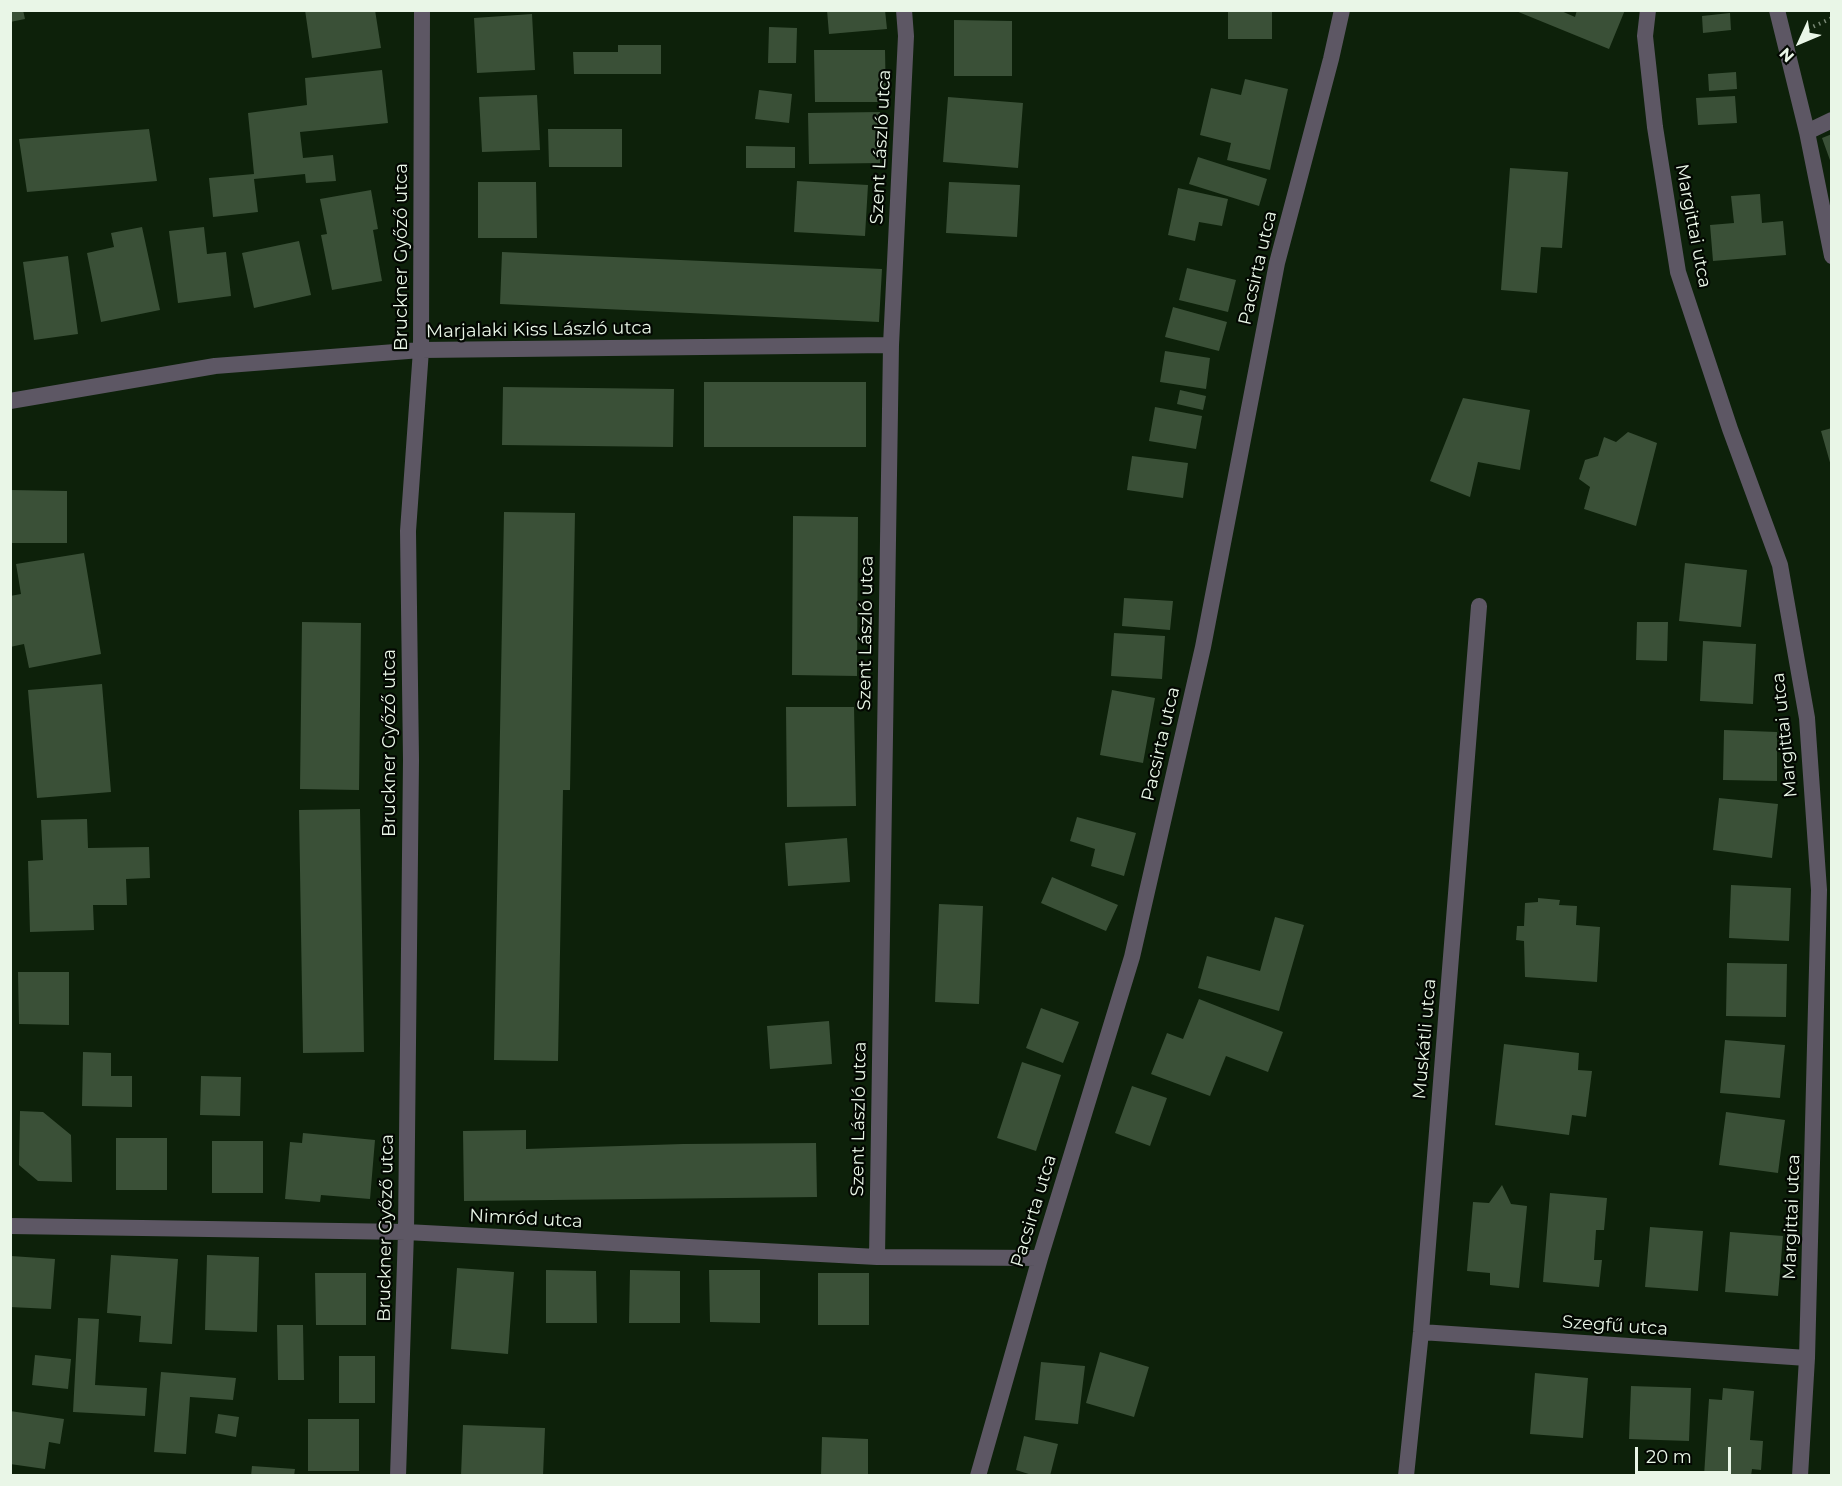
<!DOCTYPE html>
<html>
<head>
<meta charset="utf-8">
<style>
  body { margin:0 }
  #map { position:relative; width:1842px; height:1486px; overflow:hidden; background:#0d210a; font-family:Montserrat,sans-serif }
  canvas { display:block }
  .frame { position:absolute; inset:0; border:12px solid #e9f6e7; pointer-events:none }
  .north { position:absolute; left:1770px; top:12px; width:60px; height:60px; -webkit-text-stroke:4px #030802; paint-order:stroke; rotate:226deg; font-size:16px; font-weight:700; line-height:24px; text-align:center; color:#e9f6e7 }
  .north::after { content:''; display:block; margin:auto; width:21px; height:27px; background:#e9f6e7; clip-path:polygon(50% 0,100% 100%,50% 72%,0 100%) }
  .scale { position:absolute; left:1635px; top:1447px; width:96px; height:27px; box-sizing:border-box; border:3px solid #e9f6e7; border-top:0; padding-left:8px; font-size:18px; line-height:21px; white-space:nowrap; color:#e9f6e7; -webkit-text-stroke:4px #030802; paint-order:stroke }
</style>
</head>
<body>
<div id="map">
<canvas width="1842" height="1486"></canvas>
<div class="frame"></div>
<div class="north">N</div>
<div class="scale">20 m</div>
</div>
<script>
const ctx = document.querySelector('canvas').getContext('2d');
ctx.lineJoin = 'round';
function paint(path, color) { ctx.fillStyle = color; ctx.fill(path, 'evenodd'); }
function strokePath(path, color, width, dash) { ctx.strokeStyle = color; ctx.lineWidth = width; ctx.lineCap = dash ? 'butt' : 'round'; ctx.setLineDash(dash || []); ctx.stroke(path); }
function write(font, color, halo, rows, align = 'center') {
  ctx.font = font + ' Montserrat,sans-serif'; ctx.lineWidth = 4.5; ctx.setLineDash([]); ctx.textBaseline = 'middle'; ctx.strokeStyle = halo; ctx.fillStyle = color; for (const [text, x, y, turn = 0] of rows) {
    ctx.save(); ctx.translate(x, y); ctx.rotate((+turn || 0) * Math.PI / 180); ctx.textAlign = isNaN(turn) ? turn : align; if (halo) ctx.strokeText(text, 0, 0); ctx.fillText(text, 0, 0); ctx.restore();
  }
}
const building = new Path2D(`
  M10,10h13l2,9 -15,3z
  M305,10h70l6,38 -69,10z
  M827,10h58l2,19 -58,5z
  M1228,10h44v29h-44z
  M1559,10l16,7 2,-7h48l-16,39 -93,-38z
  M1730,13l1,17 -28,3 -1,-17z
  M532,14l3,56 -58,3 -3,-55z
  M954,20l58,1v55h-58z
  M769,27l28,1 -1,35h-28z
  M618,45h43v29h-87l-1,-22h45z
  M814,50h71l1,52h-71z
  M382,70l6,53 -88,9 3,26 30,-3 3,26 -30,2 -1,-9 -51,5 4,33 -45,5 -4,-39 45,-4 -6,-61 59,-8 -2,-27z
  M1736,72l1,17 -28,2 -1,-17z
  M1245,79l43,10 -18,81 -43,-10 4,-17 -31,-8 11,-47 30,7z
  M759,90l33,4 -3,29 -34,-4z
  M537,95l3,55 -58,2 -3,-55z
  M1735,96l2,27 -39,2 -2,-27z
  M948,97l75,6 -5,65 -75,-6z
  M880,112v51l-71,1 -1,-51z
  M149,129l8,52 -130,11 -8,-53z
  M548,129h74v38h-73z
  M1832,134v29h-1l-9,-25z
  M746,146l49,1v21h-49z
  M1198,157l69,22 -8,27 -70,-22z
  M1510,168l58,4 -6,76 -21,-1 -4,46 -36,-3z
  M797,181l71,4 -3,51 -71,-4z
  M478,182h58l1,56h-59z
  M949,182l71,3 -3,52 -71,-4z
  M1178,188l50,11 -6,27 -23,-4 -4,19 -27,-6z
  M371,190l7,39 -5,1 9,51 -50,9 -11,-55 6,-1 -7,-35z
  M1760,194l2,29 21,-2 3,34 -73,6 -3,-36 24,-2 -3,-27z
  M142,227l18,83 -59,12 -14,-69 27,-6 -3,-14z
  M204,227l3,27 19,-2 5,44 -53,7 -9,-72z
  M299,241l12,54 -57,13 -12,-55z
  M502,252l380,17 -3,53 -379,-18z
  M68,256l10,78 -44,6 -11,-78z
  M1187,268l49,12 -8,32 -49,-12z
  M1173,307l54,15 -8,29 -54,-14z
  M1165,351l45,7 -4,31 -46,-7z
  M704,382h162v65h-162z
  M503,387l171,2 -1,58 -171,-2z
  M1180,390l26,6 -3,14 -26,-6z
  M1463,398l67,12 -10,60 -42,-8 -8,35 -40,-16z
  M1155,407l47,9 -6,33 -47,-8z
  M1832,428v38h-1l-10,-35z
  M1628,432l29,11 -21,83 -52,-17 6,-22 -11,-8 6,-19 13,-4 6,-19 12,5z
  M1132,456l56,7 -5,35 -56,-8z
  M10,490l57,1v52h-57z
  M504,512l71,1 -5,277h-7l-5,271 -64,-1z
  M793,516l65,1 -1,159 -65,-1z
  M84,553l17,101 -72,14 -5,-24 -14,3v-51l11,-2 -5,-30z
  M1685,563l62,7 -6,57 -62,-6z
  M1124,598l49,3 -3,29 -48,-4z
  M302,622l59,1 -2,167 -59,-1z
  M1637,622h31l-1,39 -31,-1z
  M1114,633l51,3 -3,43 -51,-3z
  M1703,641l53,3 -3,60 -53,-3z
  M102,684l9,108 -74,6 -9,-108z
  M1112,690l43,8 -12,65 -43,-8z
  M786,707h68l2,99 -69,1z
  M1724,730l53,2v49l-54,-1z
  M1719,798l59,6 -6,54 -59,-8z
  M360,809l4,243 -61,1 -4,-243z
  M1077,817l59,16 -12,43 -33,-10 4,-17 -25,-8z
  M87,819l1,29 61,-1 1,31 -24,1 1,26h-34l1,25 -64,2 -2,-71 15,-1 -2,-40z
  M847,838l3,44 -62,4 -3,-43z
  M1052,877l66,28 -12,26 -65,-28z
  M1731,885l60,3 -2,53 -60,-3z
  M1538,898l22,2 -1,5 18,1 -1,19 24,2 -3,55 -72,-5 -1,-36 -8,-1 1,-14h7l1,-23 13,-1z
  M939,904l44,2 -4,98 -44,-2z
  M1275,917l29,8 -25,86 -81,-23 9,-32 53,15z
  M1727,963l60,1 -1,53 -60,-1z
  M18,972h51v53l-50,-1z
  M1199,999l84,33 -15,40 -42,-16 -16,40 -59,-22 16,-41 16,6z
  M1041,1008l38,14 -16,41 -37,-15z
  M829,1021l3,43 -62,5 -3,-43z
  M1725,1040l60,5 -5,53 -60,-5z
  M1504,1044l75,9 -1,17 14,1 -6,46 -14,-2 -3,20 -74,-10z
  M83,1052l28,1v23h21v31l-50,-1z
  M1022,1062l39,13 -25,76 -39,-13z
  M201,1076l40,1 -1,39 -40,-1z
  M1132,1086l35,12 -17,48 -35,-13z
  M20,1111l23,1 28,23 1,47 -34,-1 -19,-16z
  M1726,1112l59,8 -7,53 -59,-8z
  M526,1130v19l157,-5 133,-1 1,54 -353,4 -1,-70z
  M303,1133l72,7 -5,59 -49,-4 -1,7 -35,-3 5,-57 12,1z
  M116,1138h51v52h-51z
  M212,1141h51v52h-51z
  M1502,1185l9,19 16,2 -8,82 -29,-3v-12l-23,-2 6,-69 16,1z
  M1550,1193l57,5 -3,32h-8l-2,30h8l-3,27 -56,-5z
  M1650,1227l53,4 -5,60 -53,-4z
  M1730,1232l53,4 -5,60 -53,-4z
  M111,1255l67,4 -6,85 -33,-2 2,-26 -34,-3z
  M207,1255l52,2 -2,75 -52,-2z
  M11,1256l44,3 -4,50 -41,-2z
  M457,1268l57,4 -6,82 -57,-5z
  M546,1270l50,1 1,52h-51z
  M630,1270l50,1v52h-51z
  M709,1270h51v53l-50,-1z
  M315,1273h51v52h-50z
  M818,1273h51v52h-51z
  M78,1318l21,1 -4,66 52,3 -2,28 -72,-4z
  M277,1325h26l1,55h-26z
  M1100,1352l49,15 -15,50 -48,-14z
  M35,1355l36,4 -3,30 -36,-4z
  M339,1356h36v47h-36z
  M1041,1362l44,4 -7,58 -43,-4z
  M161,1372l75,6 -3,22 -43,-3 -4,57 -32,-2z
  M1535,1373l53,5 -5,60 -53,-4z
  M1631,1386l60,2 -2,53 -60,-2z
  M1723,1388l31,3 -4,49 13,1 -2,29 -9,-1 -1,7h-47l5,-77 13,1z
  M10,1411l54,8 -4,25 -11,-2 -4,27 -35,-5z
  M218,1414l21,3 -3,20 -21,-4z
  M308,1419h51v52h-51z
  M463,1425l82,3 -2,48h-82z
  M1024,1436l34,8 -8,32h-15l-19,-6z
  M822,1437l46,2v37h-47z
  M252,1466l43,3 -1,7h-43z`);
const path = new Path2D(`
  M1808,29l24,-11`);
const minor = new Path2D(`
  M1648,10l-3,26 10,91 23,145 52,157 50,136 27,153 12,172 -12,468 -7,118
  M1777,10l30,122 25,124
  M1807,132l25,-12
  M10,401l205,-35 206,-16 470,-5
  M10,1226l396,6 471,25 163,1
  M877,1257l14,-912 15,-309 -2,-26
  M1421,1332l386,26
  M398,1476l8,-244 5,-472 -3,-229 13,-181 1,-340
  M978,1476l62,-218 92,-301 71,-310 74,-384 54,-204 11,-49
  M1406,1476l15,-144 58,-726`);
const streetNames = [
  ["Szent László utca",881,147,-87],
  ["Margittai utca",1693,226,79],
  ["Bruckner Győző utca",402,257,-90],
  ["Pacsirta utca",1258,268,-77],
  ["Marjalaki Kiss László utca",539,330,-1],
  ["Szent László utca",866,633,-89],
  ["Margittai utca",1785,735,-96],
  ["Bruckner Győző utca",390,743,-90],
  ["Pacsirta utca",1161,744,-77],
  ["Muskátli utca",1425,1039,-85],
  ["Szent László utca",859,1119,-89],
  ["Pacsirta utca",1034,1211,-73],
  ["Margittai utca",1792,1217,-88],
  ["Nimród utca",526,1219,3],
  ["Bruckner Győző utca",386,1228,-89],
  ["Szegfű utca",1615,1326,4]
];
paint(building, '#3a5037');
strokePath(path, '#788875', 4, [1.5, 4.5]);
strokePath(minor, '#5d5764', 16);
write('18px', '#e9f6e7', '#030802', streetNames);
</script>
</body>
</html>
